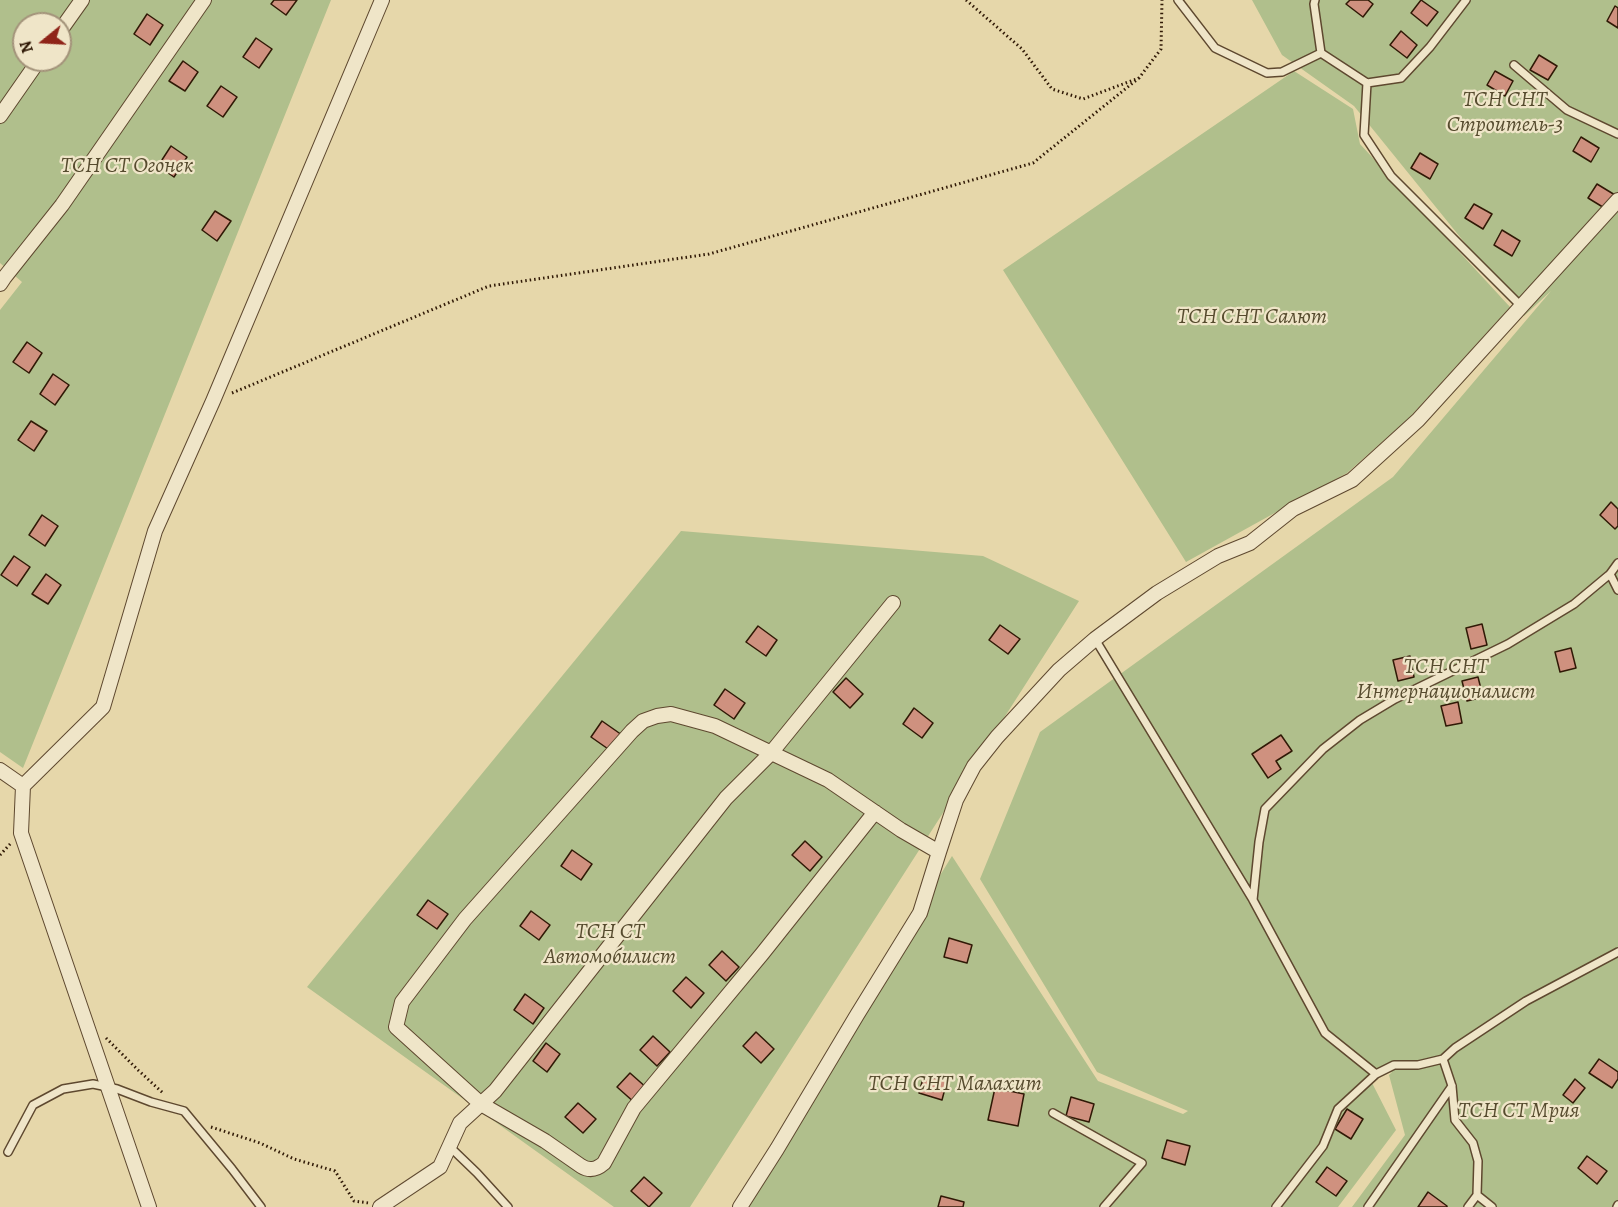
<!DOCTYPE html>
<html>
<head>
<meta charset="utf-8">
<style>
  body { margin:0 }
  #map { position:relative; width:1618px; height:1207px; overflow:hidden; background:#e6d7aa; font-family:Alegreya,serif }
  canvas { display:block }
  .north { position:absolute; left:12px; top:12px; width:60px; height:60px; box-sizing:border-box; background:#efe5c8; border:2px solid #a3937a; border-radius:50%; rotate:252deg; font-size:16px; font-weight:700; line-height:24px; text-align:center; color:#301906 }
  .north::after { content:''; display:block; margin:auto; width:21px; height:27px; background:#8f2418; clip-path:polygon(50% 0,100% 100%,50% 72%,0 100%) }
</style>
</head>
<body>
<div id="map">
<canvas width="1618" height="1207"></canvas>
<div class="north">N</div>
</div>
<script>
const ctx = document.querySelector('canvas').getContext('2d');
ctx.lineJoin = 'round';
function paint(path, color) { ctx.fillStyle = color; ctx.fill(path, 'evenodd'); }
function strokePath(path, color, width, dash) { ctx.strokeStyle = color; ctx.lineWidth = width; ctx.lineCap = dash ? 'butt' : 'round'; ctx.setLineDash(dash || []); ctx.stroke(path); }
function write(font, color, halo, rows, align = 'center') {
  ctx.font = font + ' Alegreya,serif'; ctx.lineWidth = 4.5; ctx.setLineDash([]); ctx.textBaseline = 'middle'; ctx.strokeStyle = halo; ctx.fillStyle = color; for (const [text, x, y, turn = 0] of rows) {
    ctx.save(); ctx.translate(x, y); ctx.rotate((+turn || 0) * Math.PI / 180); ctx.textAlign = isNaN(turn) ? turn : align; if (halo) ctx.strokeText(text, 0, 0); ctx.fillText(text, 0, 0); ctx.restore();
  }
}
const green = new Path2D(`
  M0,0h331l-308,768 -23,-16v-442l22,-28 -22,-19zM24,24h36v36h-36z
  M1252,0h366v1207h-266l53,-72 -16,-60 3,-3 -23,5 27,53 -58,77h-603l217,-351 146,225 85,33 5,-3 -91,-39 -117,-193 60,-147 353,-255 158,-186 -27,25 -170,-210 -72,-51z
  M1294,71l59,38 7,35 150,163 -101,111 -62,55 -161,89 -183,-292z
  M681,531l302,25 96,45 -389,606h-76l-307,-220z`);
const building = new Path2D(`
  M274,0h23l-11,15 -15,-11z
  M1350,0h18l5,4 -10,13 -17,-13z
  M1421,0l17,12 -11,14 -16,-13z
  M1615,6l3,2v20l-11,-7z
  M147,14l16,11 -13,20 -16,-11z
  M1401,31l16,14 -10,13 -17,-13z
  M256,38l16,11 -13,19 -16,-11z
  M1539,55l18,11 -9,14 -18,-10z
  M183,61l15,11 -13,19 -16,-10z
  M1495,71l18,10 -8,15 -18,-11z
  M221,86l16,11 -14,20 -16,-11z
  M1581,137l18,11 -8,14 -18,-11z
  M171,146l16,11 -13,20 -16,-11z
  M1420,153l18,11 -8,15 -19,-11z
  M1597,184l18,11 -9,14 -18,-11z
  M1474,204l18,10 -9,15 -18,-11z
  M215,211l16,10 -14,20 -15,-11z
  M1502,230l18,11 -8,15 -18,-11z
  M27,342l15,11 -13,20 -16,-11z
  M53,374l16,11 -14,20 -15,-11z
  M31,421l16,10 -13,20 -16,-11z
  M1611,502l7,7v17l-3,3 -15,-14z
  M42,515l16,11 -13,20 -16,-11z
  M14,556l16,11 -13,19 -16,-11z
  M46,574l15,11 -13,19 -16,-10z
  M1482,624l5,21 -16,4 -5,-21z
  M1000,625l20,14 -12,15 -19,-14z
  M758,626l19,14 -11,16 -20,-14z
  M1571,648l5,20 -16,4 -5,-20z
  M1410,656l4,21 -16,4 -5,-21z
  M1478,677l5,20 -16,4 -5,-20z
  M846,678l17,16 -13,14 -17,-16z
  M725,689l20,14 -11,16 -20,-14z
  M1458,702l4,21 -16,3 -5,-20z
  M914,708l19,15 -11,15 -19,-14z
  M602,721l20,14 -11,16 -20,-14z
  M1281,735l11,16 -16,10 5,8 -13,9 -16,-24z
  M805,841l17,16 -12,14 -18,-16z
  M572,850l20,14 -11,16 -20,-14z
  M428,900l20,14 -11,15 -20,-14z
  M531,911l19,14 -11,15 -19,-14z
  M949,938l23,7 -5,18 -23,-6z
  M722,951l17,16 -13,14 -17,-16z
  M686,977l18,16 -13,15 -18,-17z
  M525,994l19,14 -11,16 -19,-14z
  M756,1032l18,17 -13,14 -18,-17z
  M653,1036l17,16 -13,14 -17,-16z
  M546,1043l14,11 -13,18 -14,-11z
  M1599,1059l19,13v7l-6,9 -23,-15z
  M630,1073l18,16 -13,14 -18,-16z
  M924,1075l23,6 -5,19 -23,-7z
  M1575,1079l10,9 -12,15 -10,-8z
  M995,1088l29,6 -6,32 -30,-6z
  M1071,1097l23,7 -5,18 -23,-6z
  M578,1103l18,16 -13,14 -18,-16z
  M1347,1109l16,10 -12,20 -16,-10z
  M1167,1140l23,6 -5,19 -23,-7z
  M1587,1156l20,15 -10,13 -19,-16z
  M1327,1167l20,14 -11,15 -20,-14z
  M644,1177l18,16 -13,14 -18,-16z
  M1428,1192l19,14v1h-29z
  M941,1196l23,6 -1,5h-25z`);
const path = new Path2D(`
  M966,0l56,49 30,40 31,10 56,-21 22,-29 1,-49
  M232,393l257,-107 220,-32 324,-91 106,-85
  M0,855l11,-12
  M106,1038l32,32 26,24
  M211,1127l49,16 34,16 41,12 19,30 15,2`);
const lane = new Path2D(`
  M1178,0l37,48 52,25 15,-1 39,-19
  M1315,0l-1,4 7,49 46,30 34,-5 29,-31 36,-47
  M1514,65l53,45 51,24
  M1367,83l-3,52 27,41 130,130
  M1610,574l8,16
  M1095,639l158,261 72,133 51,41
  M1253,900l6,-58 6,-33 58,-60 37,-29 35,-21 113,-55 66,-40 36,-30 8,-11
  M1443,1059l9,27 3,34 18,23 5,18 -1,34 -9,12
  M1053,1113l89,50 -38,44
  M450,1147l27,26 31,34
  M8,1152l25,-47 30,-16 30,-5 24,5 34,13 33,9 48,58 29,38
  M1477,1195l15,12
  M1276,1207l47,-61 15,-37 38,-35 18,-9h24l25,-6 12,-11 71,-47 92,-49
  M1368,1207l84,-121
  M1617,1207l1,-2`);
const street = new Path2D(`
  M60,31l22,-31
  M0,116l39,-56
  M0,284l4,-6 58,-73 142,-205
  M0,770l23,16
  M875,812l-113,142 -128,154 -30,55c-8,7 -15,8 -23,3l-36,-25 -64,-37 -85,-77 6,-25 63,-83 167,-188 11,-10 14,-5 14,-2 44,12 113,54 73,50 38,22
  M149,1207l-128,-374 2,-47 80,-79 52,-176 58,-130 169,-401
  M380,1207l60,-40 20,-44 35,-32 231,-293 45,-45 122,-150
  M740,1207l37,-58 80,-134 63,-102 19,-61 17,-52 18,-34 23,-29 62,-67 36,-31 62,-46 61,-37 32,-13 43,-34 59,-29 66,-60 200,-220`);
const parkNames = [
  ["ТСН СНТ",1505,101],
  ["Строитель-3",1505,126],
  ["ТСН СТ Огонек",127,167],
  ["ТСН СНТ Салют",1252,318],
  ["ТСН СНТ",1446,668],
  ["Интернационалист",1446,693],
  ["ТСН СТ",610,933],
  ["Автомобилист",610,958],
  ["ТСН СНТ Малахит",955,1085],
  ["ТСН СТ Мрия",1519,1112]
];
paint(green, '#b0bf8c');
paint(building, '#cf917f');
strokePath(building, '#301906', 1.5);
strokePath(lane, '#5e482f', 10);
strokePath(street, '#5e482f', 16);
strokePath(path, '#301906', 3, [1.5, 3]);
strokePath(lane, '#efe5c8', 7);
strokePath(street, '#efe5c8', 14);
write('italic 22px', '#564b2e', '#efe5c8', parkNames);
</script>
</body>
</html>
